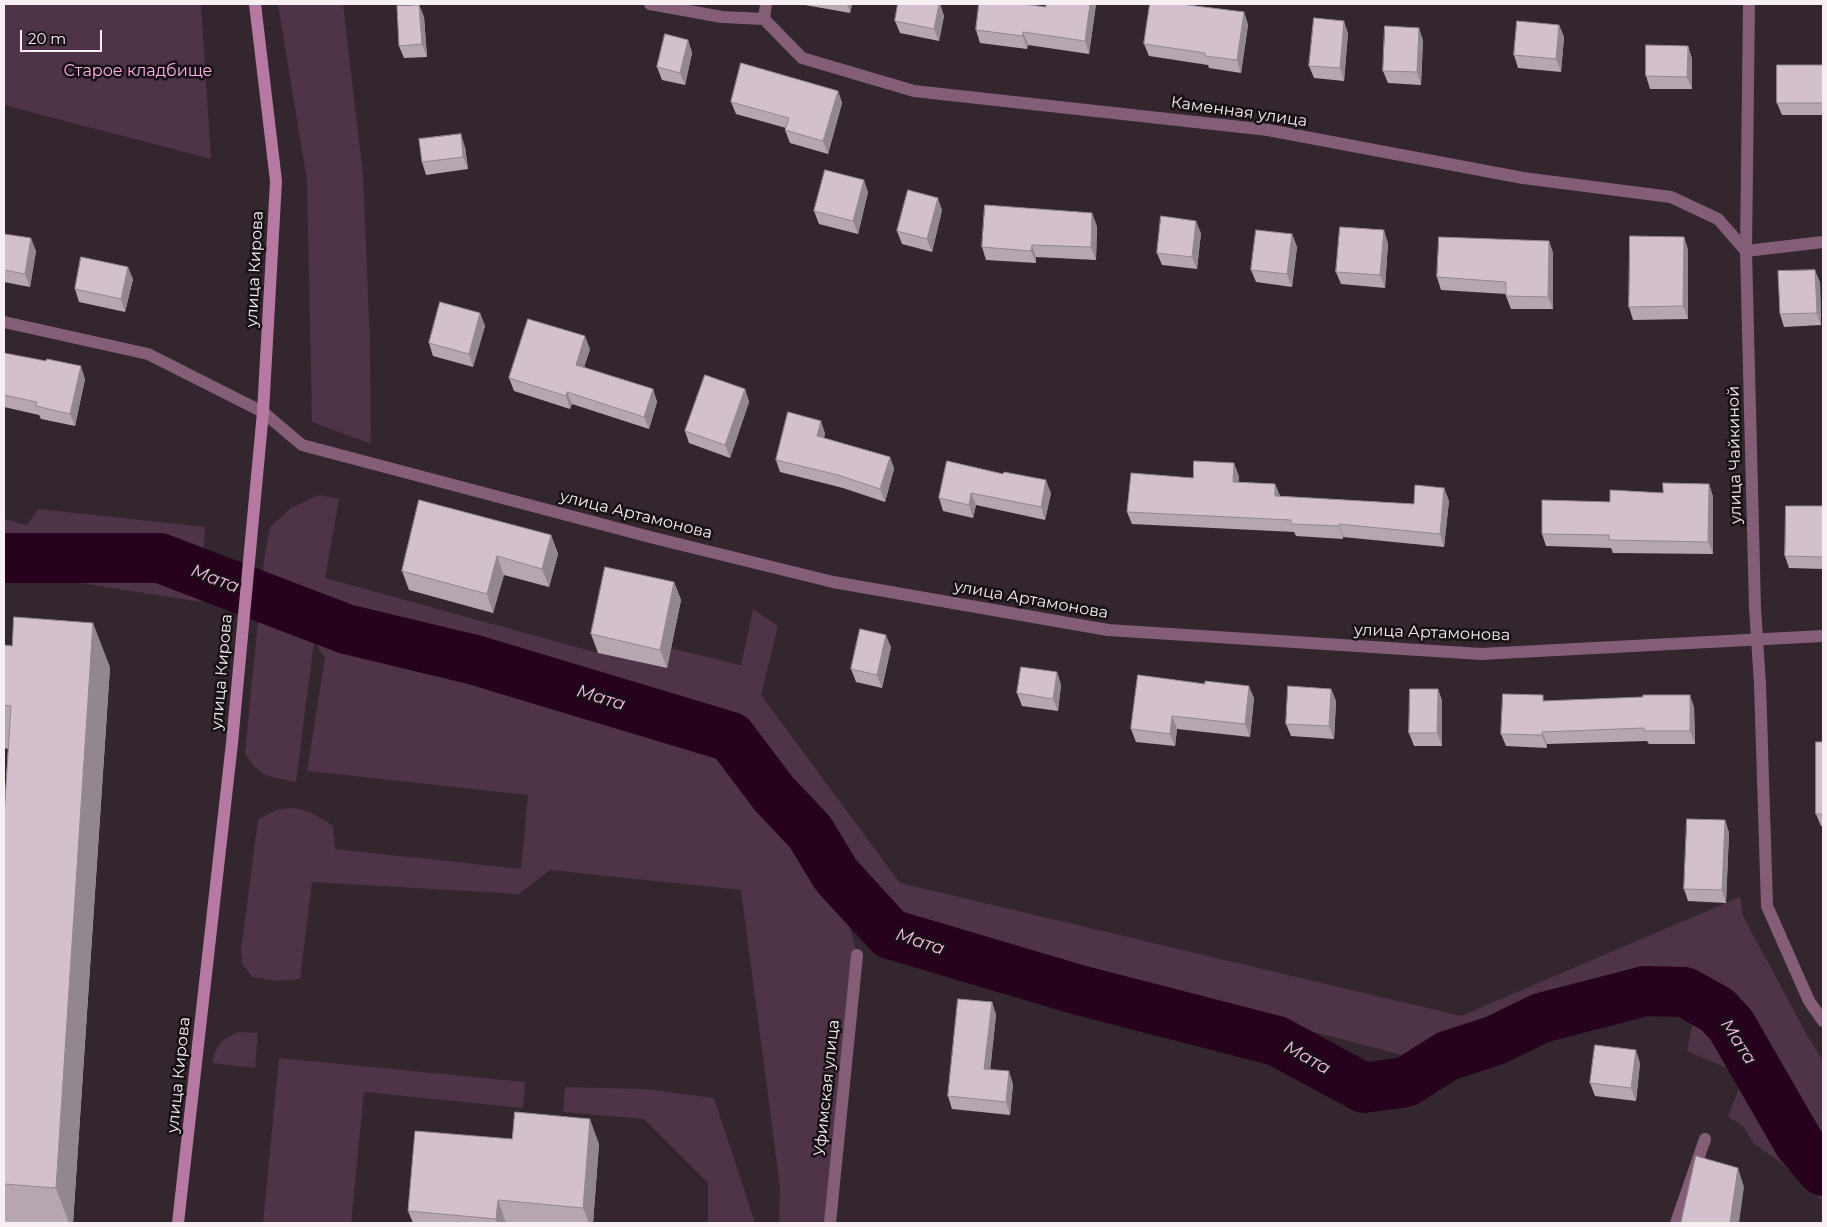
<!DOCTYPE html>
<html>
<head>
<meta charset="utf-8">
<style>
  body { margin:0 }
  #map { position:relative; width:1827px; height:1227px; overflow:hidden; background:#33262e; font-family:Montserrat,sans-serif }
  canvas { display:block }
  .frame { position:absolute; inset:0; border:5px solid #f8eff4; pointer-events:none }
  .scale { position:absolute; left:20px; top:30px; width:82px; height:22px; box-sizing:border-box; border:2px solid #f8eff4; border-top:0; padding-left:6px; font-size:15px; line-height:18px; white-space:nowrap; color:#f8eff4; -webkit-text-stroke:4px #171115; paint-order:stroke }
</style>
</head>
<body>
<div id="map">
<canvas width="1827" height="1227"></canvas>
<div class="frame"></div>
<div class="scale">20 m</div>
</div>
<script>
const ctx = document.querySelector('canvas').getContext('2d');
ctx.lineJoin = 'round';
function paint(path, color) { ctx.fillStyle = color; ctx.fill(path, 'evenodd'); }
function strokePath(path, color, width, dash) { ctx.strokeStyle = color; ctx.lineWidth = width; ctx.lineCap = dash ? 'butt' : 'round'; ctx.setLineDash(dash || []); ctx.stroke(path); }
function write(font, color, halo, rows, align = 'center') {
  ctx.font = font + ' Montserrat,sans-serif'; ctx.lineWidth = 5; ctx.setLineDash([]); ctx.textBaseline = 'middle'; ctx.strokeStyle = halo; ctx.fillStyle = color; for (const [text, x, y, turn = 0] of rows) {
    ctx.save(); ctx.translate(x, y); ctx.rotate((+turn || 0) * Math.PI / 180); ctx.textAlign = isNaN(turn) ? turn : align; if (halo) ctx.strokeText(text, 0, 0); ctx.fillText(text, 0, 0); ctx.restore();
  }
}
const green = new Path2D(`
  M4,4h197l10,155 -207,-54z
  M278,4h65l20,171 7,167 1,102 -59,-22 -5,-241z
  M319,495l20,4 -14,79 273,75 68,15 4,-20 71,17 12,-56 25,17 -17,69 139,188 561,133 279,-119 3,19 64,119 16,26v140l-43,-39 -27,-19 -10,-17 -15,-9 16,-42 -57,-24 9,-45 -43,-8 -205,69 -547,-143 -54,-9 10,40 -27,268h-51l1,-36 -39,-297 -191,-20 -31,24 -207,-12 -12,97 -22,2 -26,-4 -10,-14 -1,-13 17,-130c30,-20 47,-13 75,6l2,23 186,20 7,-74 -221,-24 18,-114 -11,-15 -18,140c-26,-5 -36,-4 -51,-29l19,-193 6,-33 21,-19z
  M38,509l167,18 -4,75 -197,-31v-52l23,6z
  M239,1032l19,1 -3,35 -43,-5c5,-19 8,-23 27,-31z
  M279,1058l246,24 -2,26 -159,-16 -13,131h-88z
  M565,1087l80,2 69,9 41,125h-47v-40l-64,-64 -81,-7z`);
const river = new Path2D(`
  M4,558h156l186,71 129,31 256,77 43,57 36,38 26,43 54,59 189,56 198,51 87,47 42,-6 41,-26 49,-16 45,-22 104,-27 40,1 32,18 14,15 68,118 24,28`);
const minor = new Path2D(`
  M650,4l72,13 42,2 38,39 112,33 354,39 255,48 148,19 47,22 28,32 77,-9
  M1749,4l-3,247 9,357 5,76 7,222 42,95 14,20
  M764,19l2,-15
  M830,1223l27,-268
  M1676,1223l29,-84`);
const tertiary = new Path2D(`
  M4,322l144,32 115,58 39,33 348,92 183,45 275,48 373,24 342,-18`);
const secondary = new Path2D(`
  M178,1223l54,-480 31,-331 13,-231 -21,-177`);
const wall = new Path2D(`
  M805,4h47l-2,9 -45,-8z
  M898,4h42l4,12 -5,25 -39,-8 -5,-12z
  M1046,4h50l-7,50 -61,-9 -1,4 -47,-6 -4,-13 70,-23z
  M1150,4h39v1l55,7 4,13 -7,48 -32,-5 -1,-3 -59,-9 -5,-12z
  M419,5l5,12 3,40 -23,1 -5,-12z
  M1559,25l5,12 -3,35 -43,-4 -4,-13z
  M1348,33l-4,48 -30,-3 -5,-12z
  M688,40l4,13 -7,32 -23,-5 -5,-13z
  M1423,40l-2,45 -33,-2 -5,-12z
  M1688,46l4,13v30h-42l-4,-13z
  M1823,65v50h-41l-5,-12z
  M838,91l4,12 -14,51 -38,-11 -5,-13 1,-2 -50,-14 -5,-12z
  M465,147l3,22 -42,6 -4,-13z
  M868,192l-10,42 -39,-10 -5,-13z
  M942,210l-10,42 -30,-8 -5,-13z
  M1097,226l-1,34 -60,-3v6l-50,-3 -4,-13z
  M1201,233l-4,36 -35,-4 -5,-12z
  M4,234l32,17 -6,36 -26,-5z
  M1292,234l5,13 -5,40 -36,-5 -5,-12z
  M1684,237l4,13v69l-55,1 -4,-13z
  M1549,241l4,12v56h-42l-5,-13v-2l-65,-4 -4,-13z
  M1388,243l-3,45 -44,-4 -5,-12z
  M133,279l-8,33 -46,-10 -4,-13z
  M1820,282l1,43 -37,2 -4,-13z
  M480,313l5,13 -12,41 -40,-11 -4,-13z
  M590,349l-6,18 69,22 4,13 -8,27 -77,-25 -2,5 -56,-18 -5,-13z
  M4,353l81,26 -10,47 -34,-7 -2,-4 -35,-8z
  M745,389l4,13 -19,56 -41,-15 -4,-12z
  M825,433l-1,5 66,19 4,12 -9,33 -42,-14 -63,-16 -4,-12z
  M947,461l104,32 -6,27 -69,-15 -3,13 -30,-7 -4,-13z
  M1239,476l-1,6 37,2 5,12 134,8 30,-16 5,13 -5,46 -101,-10v2l-47,-3 -2,-4 -162,-8 -5,-12 66,-34z
  M1709,484l4,13v57l-100,-1 -2,-5 -65,-2 -4,-12 68,-32z
  M1823,506v63l-34,-1 -4,-12z
  M551,535l7,19 -9,33 -45,-12 -11,38 -84,-23 -7,-19z
  M674,582l7,18 -14,68 -69,-15 -7,-19z
  M4,645l106,22 -37,556h-69v-405l4,-69 -4,-1z
  M891,647l-9,41 -26,-6 -5,-13z
  M1057,672l4,13 -3,26 -36,-5 -5,-13z
  M1138,675l116,23 -4,39 -73,-8 -2,17 -39,-4 -5,-13z
  M1331,689l5,12 -2,38 -43,-3 -5,-12z
  M1438,689l4,12v45h-28l-5,-13z
  M1546,701l148,6 1,37h-46l-2,-3 -100,3v4l-41,-2 -5,-12z
  M1823,742v84h-2l-5,-12z
  M1725,820l4,13 -3,70 -38,-2 -4,-12z
  M992,1002l4,13 -6,55 23,14 -3,31 -58,-6 -4,-13z
  M1640,1063l-4,38 -41,-5 -5,-13z
  M512,1139l87,5 -6,79h-180l-5,-12z`);
const shadedWall = new Path2D(`
  M847,4h5l-2,9z
  M939,4l5,12 -5,25 -5,-12z
  M1090,4h6l-7,50 -4,-13z
  M419,5l5,12 3,40 -5,-13z
  M1244,12l4,13 -7,48 -4,-13z
  M1344,21l4,12 -4,48 -4,-13z
  M1559,25l5,12 -3,35 -5,-13z
  M1419,28l4,12 -2,45 -4,-13z
  M1023,32l5,13 -1,4 -4,-13z
  M688,40l4,13 -7,32 -5,-12z
  M1688,46l4,13v30l-5,-12z
  M838,91l4,12 -14,51 -5,-13z
  M461,134l4,13 3,22 -5,-12z
  M864,180l4,12 -10,42 -5,-13z
  M938,198l4,12 -10,42 -5,-13z
  M1092,213l5,13 -1,34 -5,-13z
  M1196,221l5,12 -4,36 -5,-12z
  M1384,230l4,13 -3,45 -5,-13z
  M1292,234l5,13 -5,40 -5,-13z
  M1684,237l4,13v69l-5,-13z
  M31,238l5,13 -6,36 -5,-13z
  M1549,241l4,12v56l-5,-12z
  M1032,245l4,12v6l-5,-12z
  M128,267l5,12 -8,33 -4,-13z
  M1815,270l5,12 1,43 -4,-12z
  M480,313l5,13 -12,41 -4,-13z
  M585,336l5,13 -9,28 -5,-12z
  M81,366l4,13 -10,47 -5,-12z
  M653,389l4,13 -8,27 -5,-12z
  M745,389l4,13 -19,56 -5,-13z
  M567,392l5,12 -2,5 -4,-13z
  M821,421l4,12 -4,16 -4,-13z
  M890,457l4,12 -9,33 -5,-13z
  M1234,463l5,13 -1,18 -5,-12z
  M1046,480l5,13 -6,27 -4,-13z
  M1275,484l5,12h-5z
  M1709,484l4,13v57l-5,-12z
  M1444,488l5,13 -5,46 -4,-13z
  M971,493l5,12 -3,13 -4,-13z
  M1339,524l4,13v2l-4,-13z
  M551,535l7,19 -9,33 -7,-18z
  M497,556l7,19 -11,38 -6,-19z
  M674,582l7,18 -14,68 -7,-18z
  M93,623l17,44 -37,556h-4l-13,-35z
  M886,635l5,12 -9,41 -5,-13z
  M1057,672l4,13 -3,26 -5,-12z
  M1249,686l5,12 -4,39 -5,-13z
  M1331,689l5,12 -2,38 -5,-13z
  M1438,689l4,12v45l-5,-13z
  M1690,695l4,12 1,37 -5,-13z
  M1172,716l5,13 -2,17 -5,-12z
  M1542,732l5,12v4l-5,-13z
  M1725,820l4,13 -3,70 -4,-13z
  M992,1002l4,13 -7,67 -5,-13z
  M1636,1050l4,13 -4,38 -5,-13z
  M1009,1071l4,13 -3,31 -4,-13z
  M590,1119l9,25 -6,79h-4l-6,-15z
  M1738,1168l6,19 -5,36h-9z
  M498,1200l8,23h-9l-1,-4z`);
const building = new Path2D(`
  M898,4h41l-5,25 -39,-8z
  M979,4h44l23,3v-3h44l-5,37 -62,-9v4l-47,-6z
  M1150,4h37v1l57,7 -7,48 -32,-4v-3l-61,-9z
  M419,5l3,39 -23,2 -2,-40z
  M1314,18l30,3 -4,47 -31,-2z
  M1517,21l42,4 -3,34 -42,-4z
  M1385,26l34,2 -2,44 -34,-1z
  M665,34l23,6 -8,33 -23,-6z
  M1646,45l42,1 -1,31 -41,-1z
  M741,63l97,28 -15,50 -38,-11 4,-12 -58,-16z
  M1777,65h46v38h-46z
  M461,134l2,23 -41,5 -3,-23z
  M825,170l39,10 -11,41 -39,-10z
  M908,190l30,8 -11,41 -30,-8z
  M985,205l107,8 -1,34 -59,-2 -1,6 -49,-4z
  M1161,216l35,5 -4,36 -35,-4z
  M1340,227l44,3 -4,45 -44,-3z
  M1256,230l36,4 -5,40 -36,-4z
  M4,234l27,4 -6,36 -21,-4z
  M1630,236l54,1 -1,69 -54,1z
  M1439,237l110,4 -1,56 -42,-1v-14l-69,-5z
  M81,257l47,10 -7,32 -46,-10z
  M1815,270l2,43 -37,1 -2,-43z
  M440,302l40,11 -11,41 -40,-11z
  M528,319l57,17 -9,29 77,24 -9,28 -77,-25 -1,4 -57,-18z
  M4,353l42,8 1,-2 34,7 -11,48 -34,-8 1,-4 -33,-7z
  M705,375l40,14 -20,56 -40,-14z
  M788,412l33,9 -4,15 73,21 -10,32 -42,-14 -62,-15z
  M947,461l56,13 1,-2 42,8 -5,27 -70,-14 -2,12 -30,-7z
  M1194,461l40,2 -1,19 42,2v12l139,8 1,-19 29,3 -4,46 -101,-10v2l-48,-2v-4l-164,-8 4,-39 62,5z
  M1663,483l46,1 -1,58 -99,-2v-5l-67,-1v-34l68,2v-12l53,3z
  M419,500l132,35 -9,34 -45,-13 -10,38 -85,-23z
  M1786,506h37v51l-38,-1z
  M605,567l69,15 -14,68 -69,-16z
  M14,617l79,6 -37,565 -52,-4v-366l7,-112 -7,-1v-60l8,1z
  M860,629l26,6 -9,40 -26,-6z
  M1021,667l36,5 -4,27 -36,-6z
  M1138,675l67,9v-3l44,5 -4,38 -73,-8 -2,18 -39,-5z
  M1288,686l43,3 -2,37 -43,-2z
  M1410,689h28l-1,44h-28z
  M1503,694l40,1v6l100,-4v-2h47v36h-46v-3l-102,4v3l-41,-1z
  M1816,742h7v72h-7z
  M1687,819l38,1 -3,70 -38,-1z
  M958,999l34,3 -8,67 25,2 -3,31 -58,-6z
  M1595,1045l41,5 -5,38 -41,-5z
  M515,1112l75,7 -7,89 -85,-8 -2,19 -88,-8 7,-80 97,8z
  M1696,1156l42,12 -8,55h-49z`);
const parkNames = [
  ["Старое кладбище",138,71]
];
const streetNames = [
  ["Каменная улица",1239,112,8],
  ["улица Кирова",255,269,-87],
  ["улица Чайкиной",1735,455,-91],
  ["улица Артамонова",636,515,14],
  ["улица Артамонова",1031,600,10],
  ["улица Артамонова",1432,633,2],
  ["улица Кирова",222,672,-85],
  ["улица Кирова",179,1075,-84],
  ["Уфимская улица",827,1088,-84]
];
const waterNames = [
  ["Мата",215,579,21],
  ["Мата",601,698,17],
  ["Мата",920,942,18],
  ["Мата",1738,1042,57],
  ["Мата",1307,1058,29]
];
paint(green, '#4f3346');
strokePath(river, '#27021d', 50);
strokePath(minor, '#845e77', 12);
strokePath(tertiary, '#845e77', 12);
strokePath(secondary, '#b67aa2', 12);
paint(wall, '#b5a6af');
paint(shadedWall, '#93878f');
paint(building, '#d2c1cc');
strokePath(building, '#93878f', 1);
write('16px', '#fdb4e4', '#171115', parkNames);
write('16px', '#f8eff4', '#171115', streetNames);
write('italic 18px', '#f7bbe2', '#171115', waterNames);
</script>
</body>
</html>
